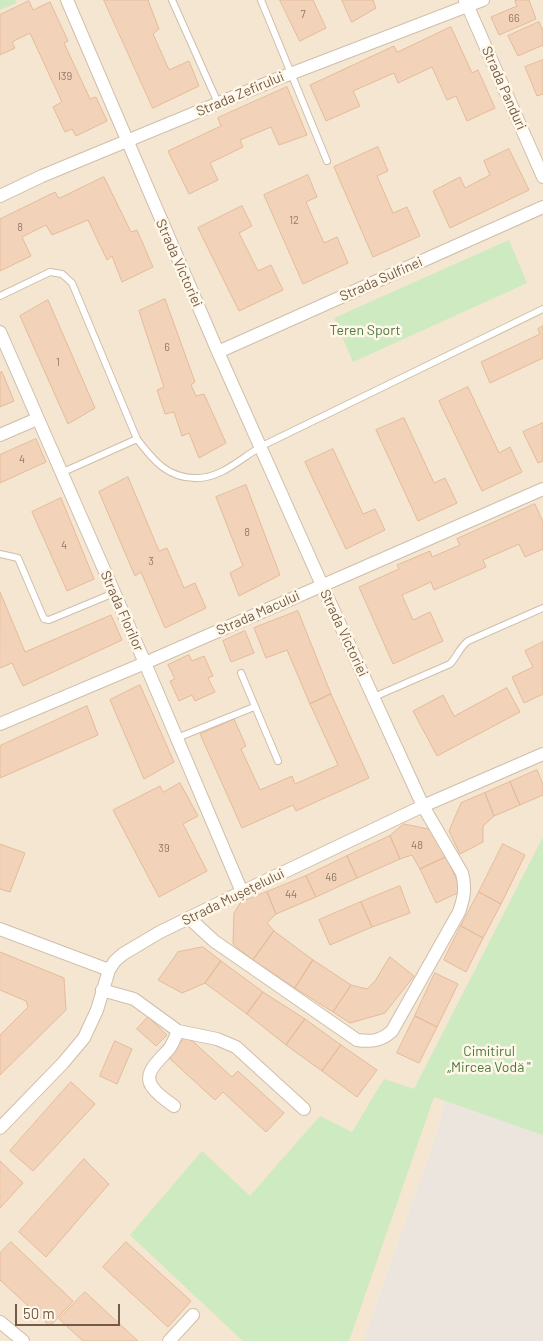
<!DOCTYPE html>
<html>
<head>
<meta charset="utf-8">
<style>
  body { margin:0 }
  #map { position:relative; width:543px; height:1341px; overflow:hidden; background:#fdf4e2; font-family:Barlow,sans-serif }
  canvas { display:block }
  .scale { position:absolute; left:15px; top:1304px; width:105px; height:22px; box-sizing:border-box; border:2px solid #745b48; border-top:0; padding-left:6px; font-size:15px; line-height:18px; white-space:nowrap; color:#745b48; -webkit-text-stroke:4px #fff7e8; paint-order:stroke }
</style>
</head>
<body>
<div id="map">
<canvas width="543" height="1341"></canvas>
<div class="scale">50 m</div>
</div>
<script>
const ctx = document.querySelector('canvas').getContext('2d');
ctx.lineJoin = 'round';
function paint(path, color) { ctx.fillStyle = color; ctx.fill(path, 'evenodd'); }
function strokePath(path, color, width, dash) { ctx.strokeStyle = color; ctx.lineWidth = width; ctx.lineCap = dash ? 'butt' : 'round'; ctx.setLineDash(dash || []); ctx.stroke(path); }
function write(font, color, halo, rows, align = 'center') {
  ctx.font = font + ' Barlow,sans-serif'; ctx.lineWidth = 5; ctx.setLineDash([]); ctx.textBaseline = 'middle'; ctx.strokeStyle = halo; ctx.fillStyle = color; for (const [text, x, y, turn = 0] of rows) {
    ctx.save(); ctx.translate(x, y); ctx.rotate((+turn || 0) * Math.PI / 180); ctx.textAlign = isNaN(turn) ? turn : align; if (halo) ctx.strokeText(text, 0, 0); ctx.fillText(text, 0, 0); ctx.restore();
  }
}
const residential = new Path2D(`
  M0,0h543v882l-88,185 -21,73 -71,201h-363z`);
const industrial = new Path2D(`
  M543,882v459h-180l71,-201 21,-73z`);
const green = new Path2D(`
  M0,0h15l2,3 -17,7z
  M509,240l18,43 -174,79 -19,-44z
  M543,837v298l-109,-38 -85,244h-106l-113,-106 72,-84 48,45 70,-80 32,16 32,-53 30,10z`);
const building = new Path2D(`
  M104,0h44l11,29 -6,5 16,36 20,-9 10,25 -46,22z
  M280,0h33l13,28 -26,13z
  M342,0h31l3,8 -24,14z
  M518,0h11l7,19 -37,16 -8,-18 26,-11 -2,-5z
  M29,1l4,9 17,-8 18,39 -4,2 26,56 6,-2 11,24 -31,15 -4,-7 -7,3 -12,-25 9,-5 -32,-69 -18,9 3,6 -15,7v-40z
  M539,22l4,9v14l-25,11 -10,-20z
  M451,27l21,46 6,-3 17,38 -28,13 -11,-25 -9,4 -15,-33 -34,16 -4,-10 -41,18 7,15 -34,15 -16,-36 84,-39 3,6z
  M543,60v34l-6,2 -12,-29z
  M287,87l20,48 -28,10 -8,-18 -31,13 3,7 -33,16 8,17 -29,14 -21,-43 53,-25 -3,-8z
  M378,147l10,24 -11,5 16,37 14,-6 13,29 -47,21 -39,-90z
  M509,149l20,41 -79,38 -17,-37 27,-14 5,11 25,-13 -6,-14z
  M308,175l9,22 -11,5 18,41 13,-6 11,26 -45,21 -39,-89z
  M104,177l27,55 6,-2 16,37 -31,15 -10,-26 -5,4 -19,-40 -36,15 -6,-10 -24,12 9,19 -31,15v-52l55,-27 4,6z
  M242,206l10,20 -13,7 19,38 13,-6 12,25 -44,21 -41,-83z
  M165,299l30,83 -4,3 5,11 8,-2 22,49 -27,15 -10,-25 -7,3 -8,-24 -9,2 -8,-24 7,-3 -25,-76z
  M48,300l47,108 -27,16 -48,-108z
  M543,326v32l-53,25 -9,-21 59,-28 -2,-5z
  M2,372l12,29 -14,6v-34z
  M468,387l31,66 11,-6 12,25 -40,19 -43,-90z
  M404,418l30,65 11,-5 12,25 -39,18 -42,-91z
  M543,423v38l-5,2 -15,-31z
  M36,439l10,23 -46,21v-28z
  M333,449l30,65 12,-5 10,21 -39,19 -41,-87z
  M128,477l31,74 8,-3 17,40 11,-5 11,25 -41,20 -24,-56 -6,4 -36,-84z
  M246,485l34,90 -41,21 -9,-23 13,-7 -27,-69z
  M61,498l33,81 -27,12 -35,-79z
  M535,504l8,18v27l-18,8 -6,-13 -36,16 3,7 -52,23 -3,-8 -29,13 11,25 17,-8 13,29 -50,23 -34,-77 40,-18 -2,-4 33,-14 2,6 28,-12 -3,-6z
  M0,592l25,60 86,-37 11,25 -99,46 -11,-23 -12,5z
  M298,611l33,83 -21,10 -23,-54 -21,8 -12,-30z
  M245,631l9,22 -23,9 -8,-21z
  M543,642v52l-19,9 -12,-26 21,-10 -8,-16z
  M189,655l3,6 12,-5 9,20 -5,2 7,14 -20,9 -3,-6 -13,6 -9,-20 5,-2 -7,-14z
  M140,685l34,77 -30,17 -34,-79z
  M507,688l13,24 -83,44 -24,-45 30,-16 11,21z
  M331,694l38,84 -73,33 -3,-6 -51,23 -42,-94 34,-15 12,27 -5,3 19,41 32,-14 3,8 43,-19 -28,-61z
  M87,706l11,29 -98,43v-32z
  M537,770l6,14v11l-23,10 -10,-23z
  M510,782l10,23 -26,11 -9,-23z
  M180,783l18,33 -15,8 24,47 -48,26 -46,-87 47,-24 3,6z
  M485,793l9,23 -11,10v16l-23,12 -11,-23 12,-28z
  M404,824l29,6 13,27 -26,12 -8,-14 -12,4 -10,-23z
  M390,836l10,23 -43,19 -10,-22z
  M0,844l25,9 -15,39 -10,-3z
  M503,844l22,11 -24,49 -22,-12z
  M347,856l10,22 -41,19 -10,-21z
  M446,857l16,34 -26,12 -16,-34z
  M306,876l10,21 -40,17 -9,-22z
  M400,886l10,27 -38,14 -11,-25z
  M267,892l9,22 -9,9 7,8 -21,29 -20,-16 1,-31 7,-11z
  M479,892l22,12 -18,34 -22,-12z
  M361,902l11,25 -42,18 -11,-25z
  M461,926l22,12 -17,34 -22,-12z
  M274,931l39,29 -18,28 -42,-28z
  M203,947l18,14 -16,22 -23,10 -24,-13 20,-28z
  M0,952l64,26 2,32 -66,65v-40l28,-28 -2,-6 -26,-11z
  M390,957l24,19 -29,37 -35,10 -17,-11 18,-27 16,4 8,-8z
  M313,960l38,25 -18,27 -38,-24z
  M221,961l42,31 -16,22 -42,-31z
  M435,973l23,11 -21,43 -22,-11z
  M263,992l42,27 -19,26 -39,-31z
  M415,1016l22,11 -18,36 -22,-10z
  M148,1017l19,18 -11,11 -19,-17z
  M305,1019l36,26 -19,26 -36,-26z
  M187,1036l45,41 6,-6 46,42 -18,19 -43,-40 -8,8 -47,-43z
  M115,1041l17,8 -15,35 -17,-8z
  M341,1045l36,25 -20,27 -35,-26z
  M71,1082l24,22 -62,67 -23,-20z
  M84,1159l25,25 -63,73 -27,-25z
  M0,1161l23,22 -23,25z
  M11,1242l62,59 -23,25 -50,-46v-27z
  M126,1242l65,59 -23,26 -65,-60z
  M85,1292l53,49h-55l-24,-22z`);
const service = new Path2D(`
  M172,0l46,103
  M261,0l66,161
  M0,296l50,-24 12,2 10,9 65,156c16,21 31,40 60,39 26,0 46,-22 67,-33 93,-45 186,-91 279,-136
  M61,473l76,-34
  M0,554l18,4 26,61 5,1 65,-27
  M241,673l37,88
  M374,697l76,-33c7,-7 9,-16 18,-23l75,-33
  M177,738l77,-31`);
const minor = new Path2D(`
  M67,0l151,352 104,233 101,221 39,67c4,14 2,25 -3,39l-67,119c-11,10 -20,11 -35,9l-143,-99 -25,-23
  M465,0l78,177
  M0,196l42,-20 235,-97 206,-79
  M0,332l145,331 97,229
  M218,352l325,-145
  M0,435l37,-16
  M0,724l145,-61 398,-174
  M0,929l109,41
  M102,990l32,9 44,32 39,8 19,8 68,62
  M174,1106c-7,-5 -16,-11 -21,-18 -12,-15 7,-28 16,-39 4,-5 6,-12 9,-18
  M0,1128l63,-65 21,-25 13,-28 12,-40 6,-9 8,-7 37,-22 82,-40 181,-86 120,-52
  M0,1322l23,19
  M169,1341l24,-26`);
const numberNames = [
  ["7",303,14],
  ["66",514,18],
  ["I39",65,76],
  ["12",294,220],
  ["8",20,227],
  ["6",167,347],
  ["1",58,362],
  ["4",22,459],
  ["8",247,532],
  ["4",64,545],
  ["3",151,561],
  ["48",417,845],
  ["39",164,848],
  ["46",331,877],
  ["44",291,894]
];
const streetNames = [
  ["Strada Panduri",504,88,66],
  ["Strada Zefirului",240,94,-23],
  ["Strada Victoriei",179,263,66],
  ["Strada Sulfinei",381,279,-24],
  ["Strada Florilor",122,611,66],
  ["Strada Macului",258,613,-24],
  ["Strada Victoriei",344,633,65],
  ["Strada Mușețelului",233,897,-26]
];
const parkNames = [
  ["Teren Sport",365,330],
  ["Cimitirul",489,1051],
  ["„Mircea Vodă \"",489,1067]
];
paint(residential, '#f4e6d0');
paint(industrial, '#ebe5dd');
paint(green, '#ceeac0');
paint(building, '#f2d3b9');
strokePath(building, '#e5bb99', 1);
strokePath(service, '#d0beab', 8);
strokePath(minor, '#d0beab', 14);
strokePath(service, '#fff', 6);
strokePath(minor, '#fff', 12);
write('11px', '#947964', null, numberNames);
write('14px', '#745b48', '#fff7e8', streetNames);
write('14px', '#4d7a40', '#fff7e8', parkNames);
</script>
</body>
</html>
